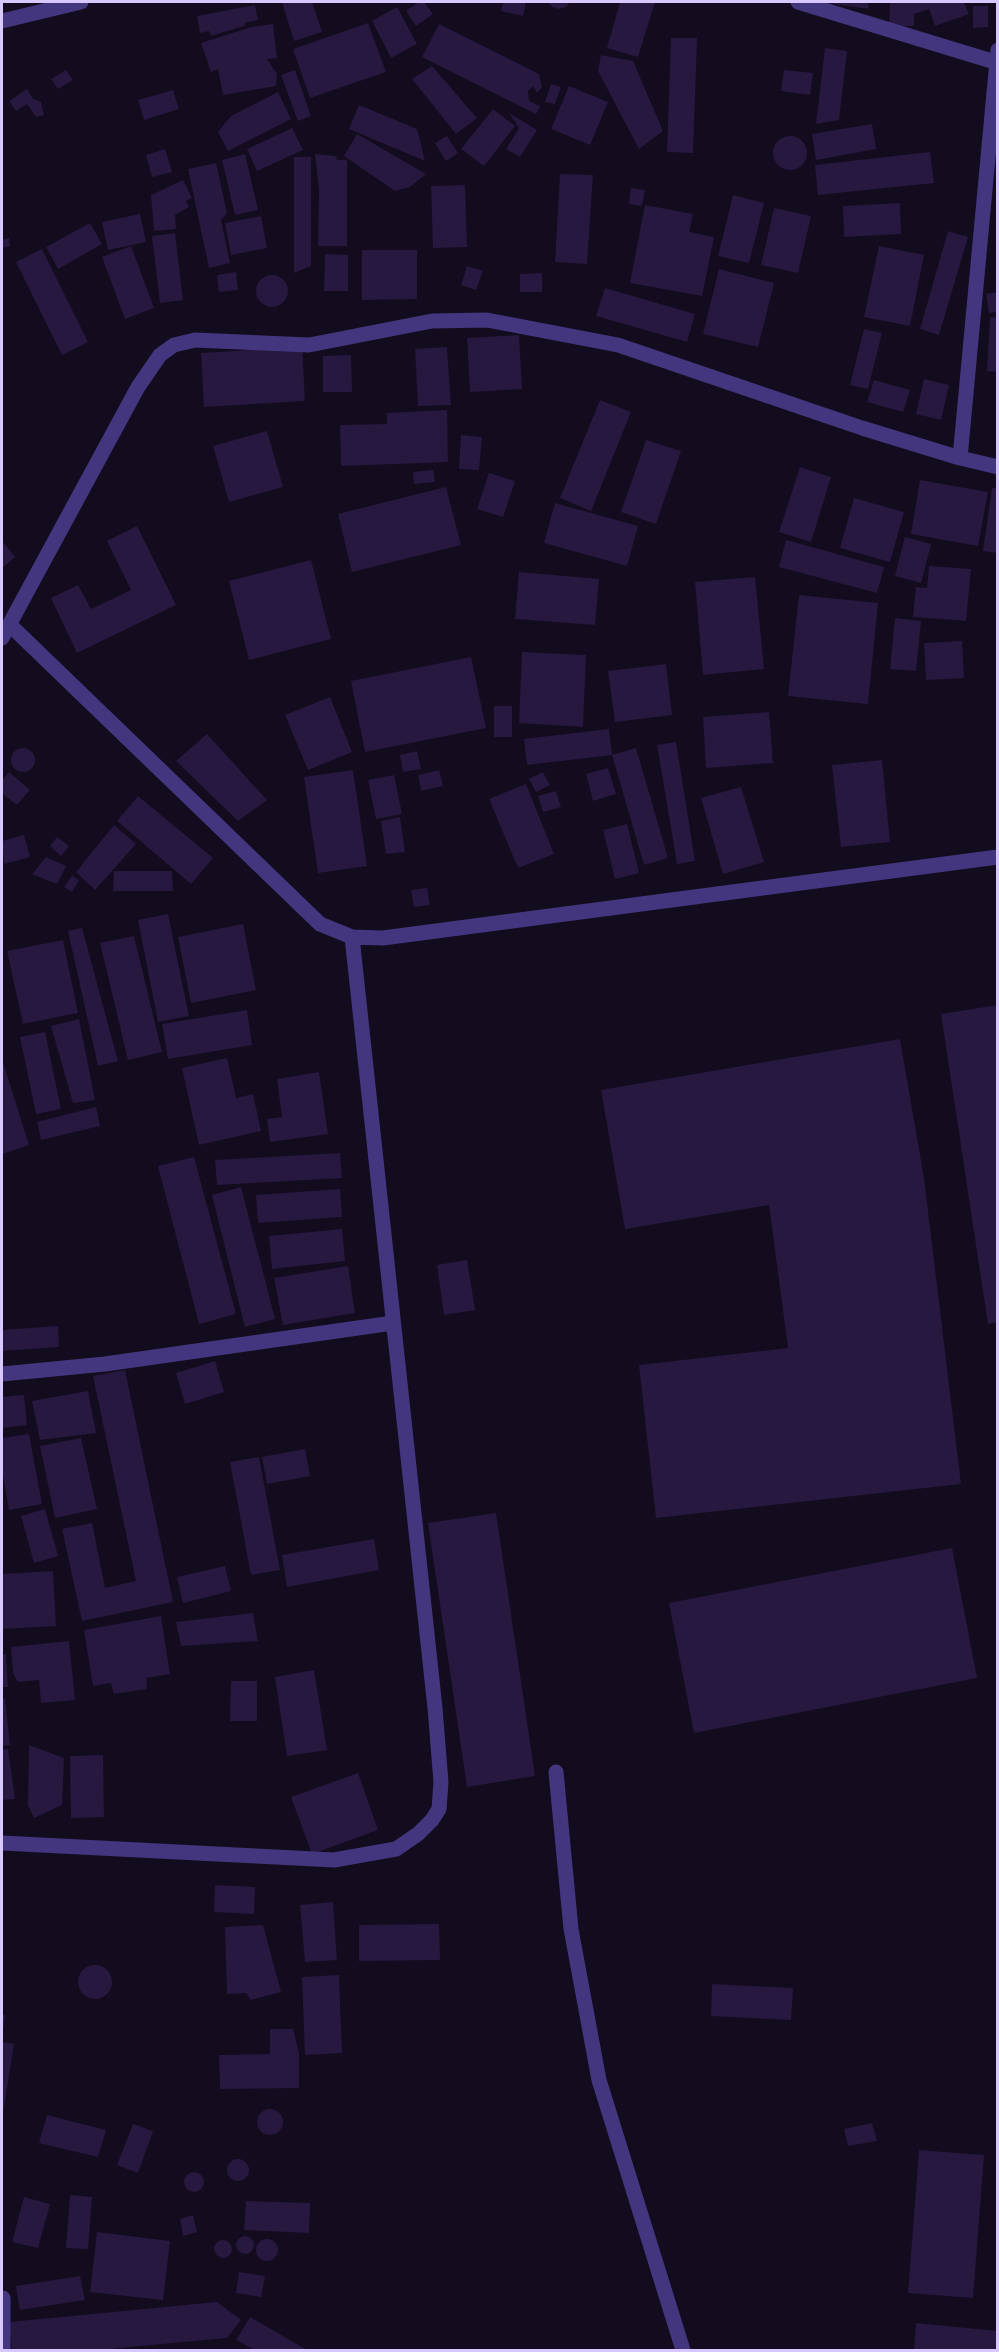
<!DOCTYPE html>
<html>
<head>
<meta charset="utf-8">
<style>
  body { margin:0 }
  #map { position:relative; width:999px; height:2352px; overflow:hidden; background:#120c1e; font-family:"PT Sans",sans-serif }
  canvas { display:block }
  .frame { position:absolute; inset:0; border:3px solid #d7c9ff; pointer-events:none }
</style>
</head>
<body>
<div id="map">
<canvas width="999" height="2352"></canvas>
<div class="frame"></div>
</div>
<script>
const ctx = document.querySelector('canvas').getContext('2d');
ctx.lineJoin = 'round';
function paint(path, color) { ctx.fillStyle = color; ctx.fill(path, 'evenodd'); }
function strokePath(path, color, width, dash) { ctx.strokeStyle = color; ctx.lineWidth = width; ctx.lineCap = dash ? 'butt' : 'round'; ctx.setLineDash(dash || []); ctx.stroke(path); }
const building = new Path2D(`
  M282,2h30l10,30 -28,9z
  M419,2h5l9,12 -17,12 -10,-15z
  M503,2h23l-3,14 -22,-5z
  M548,2h22l-4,5 -7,2 -7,-2z
  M620,2h35l-17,55 -31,-9z
  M827,2h41l1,7 -42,-6z
  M890,2h74l5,12 -34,12 -6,-17 -15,5v12h-25z
  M255,5l3,15 -13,3 -1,3 -33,10 -2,-5 -9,2 -3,-17z
  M973,6h15v21l-15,1z
  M397,7l20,37 -26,14 -19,-37z
  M368,23l18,49 -76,26 -17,-49z
  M273,24l4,34 -10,1 10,15 -1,12 -53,9 -5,-26 -7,3 -10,-29 50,-16z
  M439,24l100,50 3,13 -5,6 -4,-7 -5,5 1,10 11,5 -4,8 -114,-57z
  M671,38h26l-4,115 -26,-1z
  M825,48l22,3 -8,69 -23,4z
  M601,55l32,6 30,70 -24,18 -41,-78z
  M432,66l45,52 -21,16 -44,-55z
  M66,70l7,10 -15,9 -7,-10z
  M295,70l16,46 -13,5 -17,-46z
  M784,70l29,3 -3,22 -29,-4z
  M551,84l10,3 -6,17 -10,-2z
  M569,86l39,16 -18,43 -39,-16z
  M27,89l6,10 8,3 3,13 -8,2 -9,-13 -11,7 -7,-10z
  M173,90l6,19 -35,11 -6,-20z
  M278,92l13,27 -63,32 -10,-19 13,-16z
  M359,105l58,24 8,32 -76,-32z
  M493,109l22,17 -31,40 -23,-17z
  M509,113l28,17 -17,27 -14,-8 13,-21z
  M872,124l4,25 -60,11 -4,-26z
  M292,128l11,22 -46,21 -10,-22z
  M357,134l69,40 -16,13 -15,4 -51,-35z
  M447,136l11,17 -12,8 -11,-18z
  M773 153a17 17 0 1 1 34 0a17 17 0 1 1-34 0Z
  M165,149l7,23 -20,5 -6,-22z
  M930,152l4,31 -116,12 -3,-30z
  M245,154l13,56 -23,5 -13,-55z
  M315,154l21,2 1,4h10v86h-29l1,-56z
  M294,157h17v109l-17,7z
  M216,163l11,50 -6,7 9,43 -21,5 -21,-99z
  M560,174l33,1 -6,89 -32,-2z
  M183,180l9,18 -6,3 3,6 -14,8 1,14 -22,2 -3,-36z
  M465,185l2,62 -34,1 -2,-62z
  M631,188l14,2 -3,16 -13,-2z
  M733,195l31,8 -15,60 -31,-7z
  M900,203l1,31 -57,3 -1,-31z
  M645,205l48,9 -4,18 25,5 -12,59 -72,-13z
  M774,208l37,8 -13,57 -37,-8z
  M140,214l6,28 -38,8 -6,-28z
  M261,216l6,32 -36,7 -6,-32z
  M90,223l12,21 -44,25 -12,-22z
  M948,231l20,6 -29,98 -19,-6z
  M175,233l8,67 -23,3 -8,-67z
  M9,238l1,8 -8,2v-8z
  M131,246l23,62 -29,11 -23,-62z
  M879,246l45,9 -14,71 -46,-9z
  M42,249l46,93 -26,13 -46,-93z
  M362,250h55v49l-55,1z
  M325,254l23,1v36h-24z
  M467,266l16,5 -7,19 -15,-5z
  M719,269l55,14 -16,64 -55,-13z
  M236,272l2,18 -19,2 -2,-17z
  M542,273v19h-22v-18z
  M256 291a16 16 0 1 1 32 0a16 16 0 1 1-32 0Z
  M605,288l90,26 -8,28 -91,-26z
  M998,292v20l-9,1 -3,-19z
  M990,317l8,1v54l-11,-1z
  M864,329l18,4 -14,56 -18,-4z
  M519,335l3,54 -52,3 -3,-54z
  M302,347l3,54 -101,6 -3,-54z
  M447,347l4,58 -33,1 -3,-57z
  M351,355l1,37h-29v-36z
  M924,379l25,6 -8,35 -25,-6z
  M874,380l36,10 -7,22 -36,-10z
  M600,400l31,12 -40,99 -31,-13z
  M447,410l1,52 -107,4 -1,-41 47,-1v-11z
  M267,431l16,56 -54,15 -16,-56z
  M461,435l21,2 -3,33 -20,-1z
  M646,440l35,11 -25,73 -35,-12z
  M800,467l31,10 -20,65 -32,-10z
  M433,470l2,12 -21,2 -1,-12z
  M489,473l26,8 -12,36 -26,-8z
  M920,480l68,12 -10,54 -67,-12z
  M446,487l15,58 -109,27 -14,-58z
  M992,488l6,1v64l-15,-2z
  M854,498l50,14 -14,50 -50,-14z
  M555,503l83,23 -11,40 -83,-23z
  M137,526l39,79 -99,48 -26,-55 27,-13 13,24 40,-19 -24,-49z
  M905,537l26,7 -10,39 -26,-7z
  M786,540l98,27 -7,26 -98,-26z
  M2,541l13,16 -13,11z
  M311,560l20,79 -82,21 -20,-79z
  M929,566l42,3 -5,52 -53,-4 3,-30 11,1z
  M519,572l80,7 -4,46 -80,-6z
  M755,577l9,92 -61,6 -8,-93z
  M799,595l79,8 -10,101 -80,-8z
  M895,618l26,3 -5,50 -26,-2z
  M962,641l2,37 -38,2 -2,-37z
  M522,652l64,3 -3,72 -64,-4z
  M471,657l15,71 -121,24 -14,-71z
  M666,664l6,51 -57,7 -7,-51z
  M330,697l22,55 -44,18 -23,-55z
  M494,706h18v31h-18z
  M769,712l4,51 -67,5 -3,-51z
  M609,729l3,26 -85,10 -3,-26z
  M207,734l60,66 -29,21 -62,-60z
  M676,742l19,119 -18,3 -20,-119z
  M636,748l32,110 -24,7 -32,-110z
  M11 760a12 12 0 1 1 24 0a12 12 0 1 1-24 0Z
  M417,751l4,18 -18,3 -3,-17z
  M882,760l8,82 -49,5 -9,-82z
  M608,768l8,26 -23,7 -7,-27z
  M353,770l14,96 -49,7 -14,-96z
  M439,770l4,16 -22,5 -3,-16z
  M9,772l21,18 -13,15 -15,-12v-12z
  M543,772l7,13 -14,7 -7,-13z
  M394,775l8,39 -26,5 -8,-39z
  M526,784l28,70 -36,14 -29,-69z
  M741,787l23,75 -41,12 -22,-76z
  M556,791l5,16 -18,5 -5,-16z
  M138,796l75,62 -22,26 -74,-63z
  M400,817l5,35 -19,2 -5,-33z
  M627,824l12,49 -24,6 -12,-49z
  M114,825l22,19 -41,46 -19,-18z
  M24,835l6,22 -26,7 -2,-23z
  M57,837l12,9 -8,10 -11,-10z
  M46,857l20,9 -9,18 -25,-10z
  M114,871h58l1,20h-60z
  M72,876l7,4 -7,12 -8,-5z
  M427,888l3,17 -16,2 -3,-17z
  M168,914l21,102 -31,6 -20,-102z
  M243,924l13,66 -65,13 -13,-66z
  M82,928l36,133 -20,5 -30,-135z
  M134,936l28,116 -34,8 -28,-117z
  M63,940l15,73 -55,11 -16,-73z
  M998,1005v317l-10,2 -47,-310z
  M247,1010l5,35 -84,14 -6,-35z
  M79,1019l16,81 -22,3 -22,-77z
  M45,1032l16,77 -25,5 -16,-77z
  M900,1039l24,139 37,306 -305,34 -17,-153 149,-17 -19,-143 -144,24 -24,-139z
  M227,1058l9,40 17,-4 8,37 -62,14 -17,-77z
  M2,1059l27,86 -27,9z
  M319,1072l9,62 -58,8 -3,-23 15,-2 -5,-38z
  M96,1107l4,19 -59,14 -4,-18z
  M340,1153l2,25 -125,7 -2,-25z
  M194,1157l42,157 -37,10 -41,-158z
  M241,1187l34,132 -30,8 -33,-132z
  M340,1189l2,28 -84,6 -2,-28z
  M342,1229l3,32 -73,8 -3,-33z
  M467,1260l8,50 -31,5 -7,-50z
  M348,1266l7,47 -72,12 -9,-47z
  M58,1326l1,21 -57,4v-21z
  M215,1361l9,31 -39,12 -9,-31z
  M125,1370l48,232 -91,19 -20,-92 30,-6 13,65 31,-7 -43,-205z
  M88,1391l8,42 -56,7 -8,-39z
  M24,1395l3,30 -25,3v-31z
  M29,1434l13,70 -33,6 -7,-41v-31z
  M81,1438l16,71 -42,9 -15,-72z
  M305,1449l5,27 -43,8 -5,-27z
  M259,1457l21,113 -29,5 -21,-113z
  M45,1509l13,47 -24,7 -13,-47z
  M496,1513l39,263 -68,11 -39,-264z
  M374,1539l5,31 -92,17 -5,-32z
  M952,1548l25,130 -283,55 -25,-130z
  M225,1566l6,25 -48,12 -6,-26z
  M53,1571l3,55 -54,3v-55z
  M253,1613l5,28 -77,5 -5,-24z
  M161,1616l9,58 -24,4 1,11 -33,5 -3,-11 -18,3 -9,-56z
  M69,1641l6,59 -34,3 -2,-23 -21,2 -5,-9 -2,-26z
  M6,1654l2,33h-6v-32z
  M314,1670l13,80 -40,6 -12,-79z
  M231,1681h26v40h-27z
  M2,1699h3l5,46 -8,1z
  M29,1745l35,13 -2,47 -28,13 -6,-13z
  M8,1749l7,50 -13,1v-50z
  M103,1755l1,62 -33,1 -1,-62z
  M358,1773l20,57 -66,24 -21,-57z
  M215,1885l40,2 -1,27 -40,-2z
  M333,1902l4,58 -32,2 -5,-57z
  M439,1924l1,36 -81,1v-36z
  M263,1925l18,67 -30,8 -5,-7 -19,1 -2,-67z
  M78 1982a17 17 0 1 1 34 0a17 17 0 1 1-34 0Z
  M339,1975l3,78 -37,2 -3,-78z
  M712,1984l81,4 -2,32 -80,-4z
  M2,2015h3l-2,16h-1z
  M270,2029h23l6,25v34l-79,1 -1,-34 51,-1z
  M2,2042l12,2 -11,69h-1z
  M257 2122a13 13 0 1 1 26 0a13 13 0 1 1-26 0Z
  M47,2115l59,15 -8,27 -59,-14z
  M872,2123l5,18 -29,5 -4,-17z
  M133,2124l20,7 -15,42 -21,-8z
  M919,2150l65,5 -11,143 -65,-5z
  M227 2170a11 11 0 1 1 22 0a11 11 0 1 1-22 0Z
  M184 2182a10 10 0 1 1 20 0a10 10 0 1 1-20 0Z
  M70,2195l22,2 -4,52 -22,-1z
  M24,2197l26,7 -12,44 -26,-6z
  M246,2201l64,2 -1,30 -65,-3z
  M193,2215l4,17 -14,4 -3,-17z
  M97,2232l73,9 -7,59 -73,-8z
  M236 2245a9 9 0 1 1 18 0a9 9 0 1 1-18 0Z
  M256 2250a11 11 0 1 1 22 0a11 11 0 1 1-22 0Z
  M214 2249a9 9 0 1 1 18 0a9 9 0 1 1-18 0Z
  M239,2272l26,4 -4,21 -25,-4z
  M80,2276l5,24 -65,10 -4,-24z
  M217,2302l24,18 -14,18 -129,12h-86l-3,-28z
  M250,2317l57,33h-52l-19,-10z
  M916,2323l82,8v19h-84z`);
const street = new Path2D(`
  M798,2l197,60
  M2,21l79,-19
  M960,458l38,-408
  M10,625l310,299 32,13 31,1 615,-81
  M2,638l136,-251 22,-32 14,-10 21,-5 114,5 123,-24 55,-1 131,25 244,83 98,30 38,9
  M2,1374l103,-10 288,-41
  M556,1772l15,157 28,151 84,270
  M2,1843l332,17 62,-11 22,-15 14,-14 7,-11 2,-27 -6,-74 -83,-771
  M3,2298v52`);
paint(building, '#26183f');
strokePath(street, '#44367e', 15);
</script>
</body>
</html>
